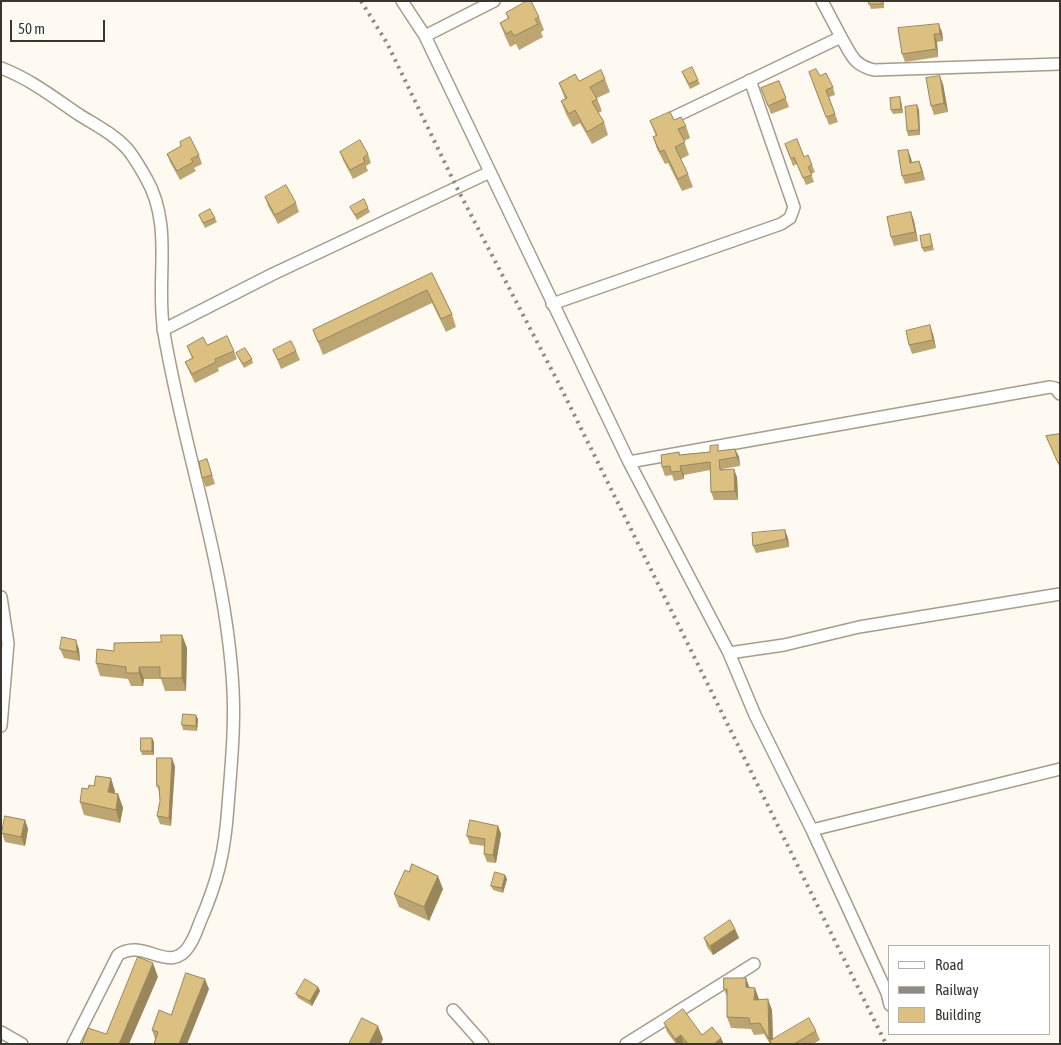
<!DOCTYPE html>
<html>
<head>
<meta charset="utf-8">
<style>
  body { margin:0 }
  #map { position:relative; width:1061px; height:1045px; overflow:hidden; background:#fefaf2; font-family:"Asap Condensed",sans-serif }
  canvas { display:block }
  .frame { position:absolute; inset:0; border:2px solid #39362e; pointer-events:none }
  .legend { position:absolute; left:888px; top:945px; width:162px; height:90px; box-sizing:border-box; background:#fff; border:1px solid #b0afab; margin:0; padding:6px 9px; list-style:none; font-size:15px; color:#39362e }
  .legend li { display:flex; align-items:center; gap:10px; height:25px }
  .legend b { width:25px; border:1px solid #b0afab }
  .scale { position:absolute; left:10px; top:20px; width:95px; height:22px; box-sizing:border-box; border:2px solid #39362e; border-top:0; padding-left:6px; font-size:15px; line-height:18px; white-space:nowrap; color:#39362e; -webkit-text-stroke:4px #fff; paint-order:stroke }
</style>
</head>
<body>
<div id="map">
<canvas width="1061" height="1045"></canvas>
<div class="frame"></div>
<ul class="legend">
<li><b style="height:6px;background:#fff"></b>Road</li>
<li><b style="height:6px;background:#8f8b83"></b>Railway</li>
<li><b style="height:14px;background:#dbc082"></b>Building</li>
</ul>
<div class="scale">50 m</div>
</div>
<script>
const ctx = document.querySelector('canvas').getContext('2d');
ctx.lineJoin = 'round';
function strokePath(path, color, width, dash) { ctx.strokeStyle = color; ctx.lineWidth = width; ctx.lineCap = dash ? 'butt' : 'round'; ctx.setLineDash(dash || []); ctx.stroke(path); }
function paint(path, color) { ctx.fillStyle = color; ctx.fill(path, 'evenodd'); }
const minor = new Path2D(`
  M402,1l23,35 204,426 100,191 26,62 57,115 75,163 3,12
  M425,36l69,-35
  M841,37c10,17 12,28 33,33l186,-6
  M1,68c29,11 52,29 77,46 17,11 38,21 51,37 6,8 12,18 17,27 28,48 9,103 18,155 20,119 63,236 69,357 2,38 -2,77 -5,116 -3,45 -10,75 -28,116 -3,8 -6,17 -11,24 -19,30 -45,-9 -71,9l-45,89
  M674,117l167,-80 -19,-36
  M552,304l229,-80 9,-6 4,-11 -44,-127
  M163,330l110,-56 217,-102
  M629,462l421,-75 5,1 5,6
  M1,597l7,46 -7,83
  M729,653l55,-8 75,-18 201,-33
  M812,830l248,-61
  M453,1010l30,34
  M1,1032l21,12
  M626,1044l128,-80`);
const rail = new Path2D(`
  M361,1l26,42 70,145 102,196 327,660`);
const wall = new Path2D(`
  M884,1v7l-13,1 -2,-5z
  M506,13l33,4 5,13 -3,2 2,5 -24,13 -3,-6 -6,3 -5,-11 -5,-13 8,-4z
  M898,28l44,4 1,9 -6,1 1,15 -33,5 -3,-8z
  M682,72l16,8 2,4 -10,5z
  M809,72l11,4 13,11 2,8 -6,2 9,25 -9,3z
  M605,79l5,13 -13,6 5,13 -4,2 6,9 4,13 -16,9 -12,-21 -7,4 -7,-13 -5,-13 4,-2 -6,-16z
  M779,81l10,26 -18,7 -10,-26z
  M943,84l5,28 -14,3 -3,-9z
  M901,101l2,12 -10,1 -2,-4z
  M917,105l2,5 1,25 -12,1 -1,-5z
  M674,120l12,6 4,12 -6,3 5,14 -8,4 7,15 5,13 -11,4 -14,-28 -3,1 -8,-15 -4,-12 3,-1 -6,-15z
  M180,142l19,13 3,9 -8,4 2,3 -16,9 -10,-18 -3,-8 14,-8z
  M785,144l19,13 8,8 3,7 -4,2 3,8 -8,3 -9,-21 -4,2z
  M340,152l28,2 3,9 -5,3 2,5 -15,8 -10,-19z
  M911,158l1,4 7,-1 3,8 3,11 -20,4 -3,-8z
  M265,197l31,6 3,9 -21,12 -10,-18z
  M350,207l18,1 2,4 -13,8z
  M911,212l3,9 4,20 -24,5 -3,-9z
  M199,215l16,3 2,4 -12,6z
  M931,238l3,12 -10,2 -2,-4z
  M432,273l20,41 4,13 -10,5 -14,-29 -109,52 -10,-25z
  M933,334l3,14 -24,6 -3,-9z
  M207,345l27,6 3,8 -19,9 1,3 -24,12 -6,-12 -4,-9 7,-4 -5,-12z
  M273,350l23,1 4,9 -19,9z
  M236,353l16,6 1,4 -9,5 -6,-11z
  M1060,434v34l-14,-32z
  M735,449l4,8 1,9 -18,3 15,8 1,23h-24l-3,-8 -1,-22 -26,5v4l-10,2 -2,-6 -7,1 -3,-9 17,-15 1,3z
  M210,468l5,16 -9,3 -4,-9z
  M788,538l1,9 -33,6 -3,-7z
  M182,635l5,13 -1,43h-21l-4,-12h-17l-1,7h-12l-3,-7 -28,-3 -4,-13 18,-12 47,-9z
  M60,649h19l1,12 -16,-3z
  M198,719l-1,12 -14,-1 -1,-5z
  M152,738l2,4v13h-12l-1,-4z
  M175,766l-4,60 -11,-2 -3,-8 3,-15v-7l-3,-8z
  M88,789l27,2v3h3l5,14 -3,15 -36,-8 -4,-13z
  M25,820l3,9 -3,17 -20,-4 -3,-9z
  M498,826l3,8 -5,29 -9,-1 -3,-8v-8l-14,-2 -3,-8z
  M409,872l34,17 -14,32 -30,-14 -5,-13z
  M505,875l2,4 -4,14 -10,-3 -2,-4z
  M735,929l4,9 -26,17 -6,-8 -3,-9z
  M746,978l3,9 10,13 13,10 1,29 43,-8 4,9 -7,4h-43l-6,-10 -10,1 -3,-6 -20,-1 -4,-11v-20l-3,-8z
  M318,987l2,4 -8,15 -14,-8 -2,-4z
  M209,989l-22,55h-33l1,-5 -3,-9 19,-15z
  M664,1023l38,12 22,9h-48l-9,-12z`);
const shadedWall = new Path2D(`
  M939,24l3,8 1,9 -3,-7z
  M934,34l3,8 1,15 -2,-8z
  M940,76l3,8 5,28 -4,-9z
  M900,97l1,4 2,12 -2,-4z
  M917,105l2,5 1,25 -1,-5z
  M908,150l3,8 2,13 -3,-8z
  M919,161l3,8 3,11 -3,-8z
  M911,212l3,9 4,20 -3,-9z
  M930,325l3,9 3,14 -3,-8z
  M735,449l4,8 1,9 -3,-9z
  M680,466l4,9v4l-3,-8z
  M734,469l3,8 1,23 -3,-9z
  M785,530l3,8 1,9 -3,-8z
  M182,635l5,13 -1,43 -4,-13z
  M76,640l3,9 1,12 -3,-9z
  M139,667l5,12 -1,7 -4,-13z
  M196,715l2,4 -1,12 -1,-5z
  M152,738l2,4v13l-2,-4z
  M172,758l3,8 -4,60 -2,-8z
  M111,778l4,13 -3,15 -4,-14z
  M118,794l5,14 -3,15 -4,-13z
  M25,820l3,9 -3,17 -4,-9z
  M498,826l3,8 -5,29 -3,-8z
  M505,875l2,4 -4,14 -1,-5z
  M438,876l5,13 -14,32 -5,-14z
  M735,929l4,9 -26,17 -3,-9z
  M153,963l5,14 -29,67h-10z
  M746,978l4,11 -4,-2z
  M205,979l4,10 -22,55h-8z
  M318,987l2,4 -8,15 -2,-5z
  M755,988l4,11 -1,12 -4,-11z
  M768,999l4,11 1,34 -3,-3 1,3 -2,-5z
  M378,1026l5,13 -2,5h-12z
  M681,1035l3,9h-7l-2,-5z
  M721,1038l3,6h-10z`);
const building = new Path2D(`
  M527,1h4l8,16 -4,2 3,5 -24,12 -3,-5 -5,3 -6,-11 9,-5 -3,-5z
  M869,1h13v3h-13z
  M939,24l1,10h-6l2,15 -34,5 -4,-26z
  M692,67l6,13 -9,4 -7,-12z
  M816,69l4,7 6,-3 7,14 -7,3 9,24 -9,3 -17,-45z
  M601,70l4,9 -15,8 7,12 -5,3 12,20 -17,10 -12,-22 -6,4 -8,-13 6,-3 -8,-15 16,-9 4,7z
  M940,76l4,27 -13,3 -5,-28z
  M779,81l7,17 -18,8 -7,-18z
  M900,97l1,12 -10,1 -1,-12z
  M917,105l2,25 -12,1 -2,-24z
  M670,112l4,8 7,-3 5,9 -8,3 7,13 -10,5 13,27 -10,5 -14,-29 -4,2 -7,-15 4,-2 -7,-14z
  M190,137l9,18 -8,4 2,3 -16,9 -10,-17 14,-8 -1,-4z
  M797,139l7,18 4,-2 4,10 -4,2 4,8 -9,3 -9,-21 -3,2 -6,-15z
  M360,140l8,14 -5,4 2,4 -15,8 -10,-18z
  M908,150l2,13 9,-2 3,11 -20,4 -4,-25z
  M286,185l10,18 -21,12 -10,-18z
  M364,199l4,9 -13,7 -5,-8z
  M210,209l5,9 -12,5 -4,-8z
  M911,212l4,20 -24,5 -4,-20z
  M930,234l2,12 -10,2 -2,-12z
  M432,273l20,41 -11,5 -14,-29 -109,52 -5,-12z
  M930,325l3,15 -24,5 -3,-14z
  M227,336l7,15 -19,8 1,3 -24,12 -7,-12 8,-4 -6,-12 16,-9 4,8z
  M291,341l5,10 -18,9 -5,-10z
  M245,348l7,11 -9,5 -7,-11z
  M1060,434v28l-2,1 -12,-27z
  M718,445v6l17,-2 2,8 -18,3 1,10 14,-1 1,22 -24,1 -1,-30 -30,4 1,5 -10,1 -1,-6 -8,1 -1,-12 18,-3v3l31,-3v-6z
  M207,459l5,16 -10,3 -3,-16z
  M785,530l1,9 -33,7 -1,-13z
  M161,635h21v43h-22v-11h-21v6h-13v-6l-30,-4 1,-14 17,2v-8l47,-1z
  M62,637l14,3 1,12 -17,-3z
  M183,714l13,1v11l-14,-1z
  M141,738h11v13h-11z
  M157,758h15l-3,60 -12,-2 3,-15 -1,-15h-2z
  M96,776l15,2 -3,14 10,2 -2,16 -36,-8 2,-14 6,1 1,-4 5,1z
  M5,816l20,4 -4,17 -19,-4z
  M470,820l28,6 -5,29 -9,-1 1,-15 -18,-3z
  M412,864l26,12 -14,31 -30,-13 11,-24 4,2z
  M495,872l10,3 -3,13 -11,-2z
  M730,920l5,9 -25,17 -6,-8z
  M138,957l15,6 -34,81h-37l6,-16 18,6z
  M186,973l19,6 -26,65h-25l4,-12 -6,-2 7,-20 12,5z
  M724,978h22v9l9,1 -1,12 14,-1 1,40 -9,-16 -10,1 -1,-6 -22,-1v-28h-3z
  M305,979l13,8 -8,14 -14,-7z
  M683,1009l19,26 10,-8 9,11 -7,6h-26l-7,-9 -6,4 -11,-16z
  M362,1018l16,8 -9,18h-20z
  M809,1018l7,13 -22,13h-22l-2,-3z`);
strokePath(minor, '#a59d8a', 14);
strokePath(minor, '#fff', 11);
strokePath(rail, '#8f8b83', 4, [2.5, 5]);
paint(wall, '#bca570');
paint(shadedWall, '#99865b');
paint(building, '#dbc082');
strokePath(building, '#99865b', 1);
</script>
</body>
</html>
